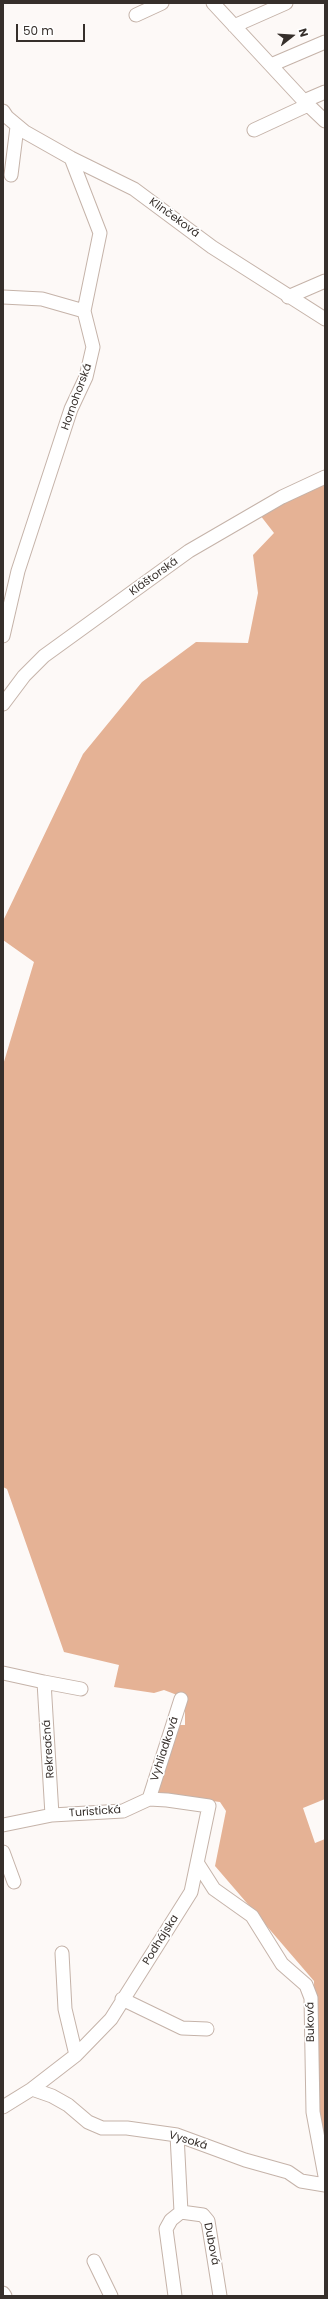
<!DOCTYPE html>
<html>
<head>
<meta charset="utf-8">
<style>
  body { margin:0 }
  #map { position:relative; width:328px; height:2299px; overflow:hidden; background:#fdf9f7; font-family:Poppins,sans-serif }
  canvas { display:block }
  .frame { position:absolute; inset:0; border:4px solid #362f2b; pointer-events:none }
  .north { position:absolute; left:272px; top:16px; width:40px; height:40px; -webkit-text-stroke:3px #fff; paint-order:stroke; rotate:73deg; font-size:11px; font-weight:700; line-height:16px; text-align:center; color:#362f2b }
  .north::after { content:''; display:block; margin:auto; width:14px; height:18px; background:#362f2b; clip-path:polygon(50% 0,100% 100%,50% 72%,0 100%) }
  .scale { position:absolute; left:16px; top:24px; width:69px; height:18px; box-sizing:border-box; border:2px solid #362f2b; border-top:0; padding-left:5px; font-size:12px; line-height:14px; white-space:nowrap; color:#362f2b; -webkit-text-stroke:3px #fff; paint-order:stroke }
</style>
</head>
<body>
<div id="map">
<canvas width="328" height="2299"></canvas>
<div class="frame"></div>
<div class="north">N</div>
<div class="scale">50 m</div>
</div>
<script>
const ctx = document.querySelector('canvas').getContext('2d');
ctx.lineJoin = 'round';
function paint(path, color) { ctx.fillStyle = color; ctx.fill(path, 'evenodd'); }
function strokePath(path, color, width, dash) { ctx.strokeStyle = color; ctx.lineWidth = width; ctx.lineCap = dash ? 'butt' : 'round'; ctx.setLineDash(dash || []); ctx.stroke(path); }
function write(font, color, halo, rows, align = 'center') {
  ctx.font = font + ' Poppins,sans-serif'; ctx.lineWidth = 3.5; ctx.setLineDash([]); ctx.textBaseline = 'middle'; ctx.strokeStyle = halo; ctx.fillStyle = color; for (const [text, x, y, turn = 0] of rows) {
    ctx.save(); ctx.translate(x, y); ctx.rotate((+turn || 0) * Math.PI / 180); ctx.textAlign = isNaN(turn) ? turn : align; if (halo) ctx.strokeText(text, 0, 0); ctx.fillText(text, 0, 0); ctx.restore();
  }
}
const forest = new Path2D(`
  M325,481v1318l-22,9 12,35 10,-4v327l-9,-57 -2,-128 -99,-115 11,-55 -6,-9 -62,-8 17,-69h10v-27l-21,-8 -10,3 -40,-6 5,-22 -55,-13 -57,-163 -4,-2v-422l31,-103 -31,-22v-19l80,-167 59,-72 54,-40 52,1 10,-50 -5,-38 21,-22 -14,-18z`);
const minor = new Path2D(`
  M213,3l91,98 21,20
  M136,15l26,-12
  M234,26l52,-23
  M271,65l54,-23
  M304,101l21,-9
  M3,111l4,6 18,15 46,26 63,31 78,58 113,72
  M254,130l54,-25
  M11,175l6,-48
  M3,297l39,2 42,12
  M288,297l37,-16
  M3,636l15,-65 53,-162 15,-32 7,-30 -9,-36 16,-78 -29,-75
  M3,704l21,-28 20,-20 145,-105 93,-54 43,-20
  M3,1673l41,9 8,133
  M44,1682l37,7
  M149,1799l32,-100
  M3,1825l49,-10 71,-4 26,-12 18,1 42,6 -18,86 -80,127 -35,36 -44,34 -29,18
  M3,1852l11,30
  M198,1864l16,25 38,27 30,48 24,21 5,13 2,114 12,64
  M62,1953l3,56 11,46
  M122,1999l60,29 25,1
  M32,2089l20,7 16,9 20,17 14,6h25l50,7 68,25 43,12 13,9 24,4
  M181,2212l22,3 5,6 12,75
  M94,2261l17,35
  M3,2293l2,3
  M175,2296l-9,-67 5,-9 10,-8 -4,-77`);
const streetNames = [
  ["Klinčeková",174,218,36],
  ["Hornohorská",77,397,-70],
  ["Kláštorská",154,577,-36],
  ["Rekreačná",49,1749,-94],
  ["Vyhliadková",165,1749,-72],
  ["Turistická",95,1812,-4],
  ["Podhájska",161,1940,-58],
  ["Buková",311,2022,-91],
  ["Vysoká",188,2141,17],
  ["Dubová",211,2244,79]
];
paint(forest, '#e5b295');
strokePath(minor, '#c5b3a9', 15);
strokePath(minor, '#fff', 13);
write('11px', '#362f2b', '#fff', streetNames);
</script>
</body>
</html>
